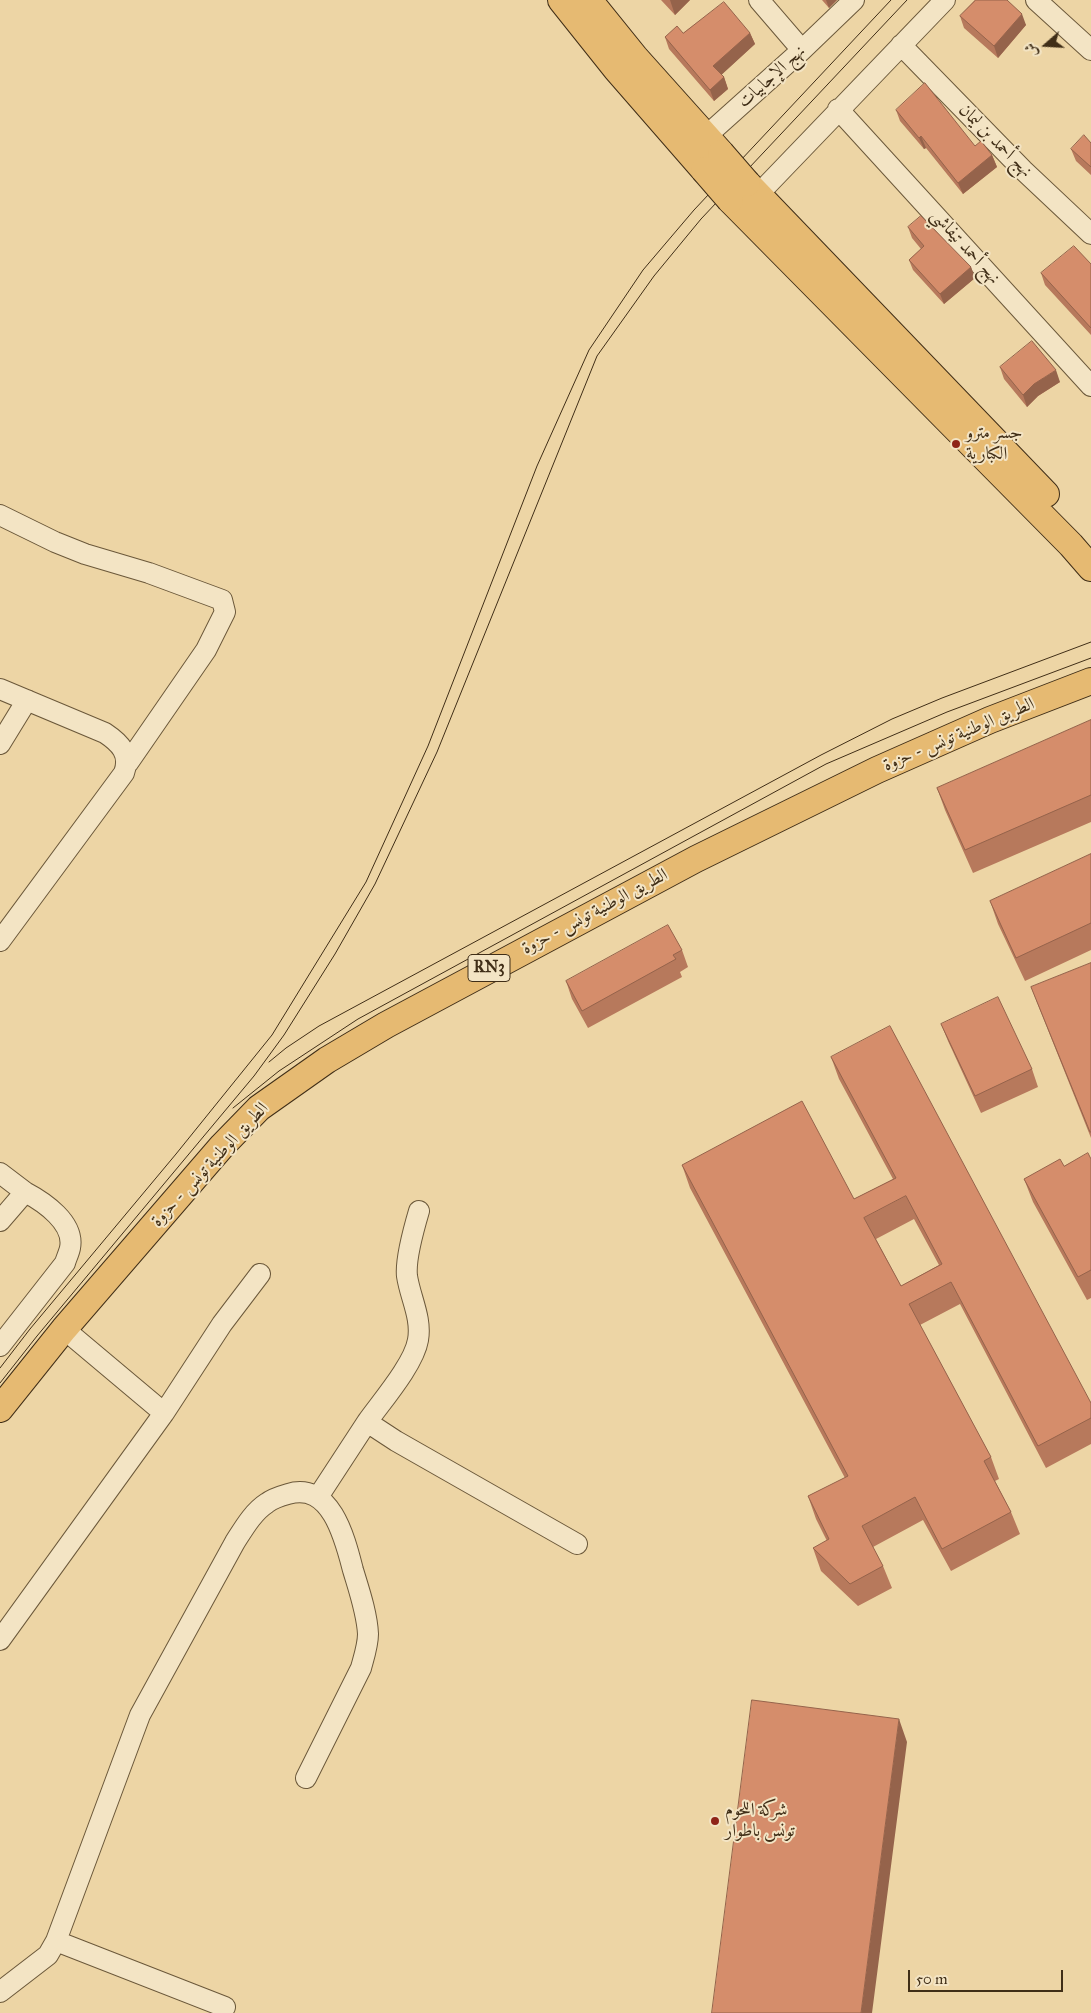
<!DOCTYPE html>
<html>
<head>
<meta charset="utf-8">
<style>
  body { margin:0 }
  #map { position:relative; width:1091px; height:2013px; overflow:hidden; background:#edd5a5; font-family:"IM FELL Great Primer",Amiri,serif }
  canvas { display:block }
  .north { position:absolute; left:1021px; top:20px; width:50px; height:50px; -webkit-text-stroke:4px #f3e4c4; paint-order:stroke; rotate:251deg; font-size:14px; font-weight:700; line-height:20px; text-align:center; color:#402e17 }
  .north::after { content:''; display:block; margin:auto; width:18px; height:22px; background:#402e17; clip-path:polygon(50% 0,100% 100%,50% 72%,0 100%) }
  .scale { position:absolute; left:908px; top:1970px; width:155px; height:22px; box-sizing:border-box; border:2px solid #402e17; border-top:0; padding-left:6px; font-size:15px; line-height:18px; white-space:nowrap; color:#402e17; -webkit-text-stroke:4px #f3e4c4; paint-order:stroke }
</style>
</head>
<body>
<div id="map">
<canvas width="1091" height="2013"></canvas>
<div class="north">ش</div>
<div class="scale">50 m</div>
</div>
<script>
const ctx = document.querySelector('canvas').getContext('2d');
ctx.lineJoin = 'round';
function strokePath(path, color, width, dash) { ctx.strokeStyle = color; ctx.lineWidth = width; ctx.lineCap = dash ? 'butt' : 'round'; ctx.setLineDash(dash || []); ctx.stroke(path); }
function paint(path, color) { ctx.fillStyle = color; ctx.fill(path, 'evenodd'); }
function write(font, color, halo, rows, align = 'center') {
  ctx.font = font + ' "IM FELL Great Primer",Amiri,serif'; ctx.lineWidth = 4; ctx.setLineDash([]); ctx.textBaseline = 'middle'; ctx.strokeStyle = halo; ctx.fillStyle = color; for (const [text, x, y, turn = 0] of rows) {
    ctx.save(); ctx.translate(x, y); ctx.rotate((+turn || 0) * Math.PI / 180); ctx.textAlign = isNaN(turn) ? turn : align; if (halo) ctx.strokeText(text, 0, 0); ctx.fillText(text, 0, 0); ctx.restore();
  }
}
const minor = new Path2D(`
  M759,0l43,50
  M1036,0l55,50
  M901,45l122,125 68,64
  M838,109l253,277
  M695,146l107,-96 52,-50
  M749,204l196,-204
  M0,515l55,27 30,12 64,19 73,27 3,12 -19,38 -78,113
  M0,689l105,44c15,10 26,21 19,40l-124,168
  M0,744l27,-44
  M0,1173l25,19 -25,29
  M0,1346l65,-83c1,-4 4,-10 5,-15 5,-25 -26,-46 -45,-56
  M164,1413l58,-89 38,-50
  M367,1422c15,-21 47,-58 51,-82 4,-22 -8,-43 -11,-64 -2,-17 7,-48 12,-65
  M318,1497l49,-75 29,19 181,103
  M0,1640l164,-227 -100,-84
  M56,1941l169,66
  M0,1992l48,-37 8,-14 84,-226 95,-173c9,-14 18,-30 32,-39 5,-4 14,-7 21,-9 43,-13 57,45 65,76 6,20 14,43 15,64 0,11 -4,23 -7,34l-55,110`);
const major = new Path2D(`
  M561,0l55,69 88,101
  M589,0l46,57 86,96
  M747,183l299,311
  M730,200l341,345 20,23
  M0,1409l64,-80 158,-183 37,-38 68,-48 59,-35 310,-166 181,-89 113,-50 101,-39`);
const tram = new Path2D(`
  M269,1062l17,-14 33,-22 502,-271 71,-36 50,-21 149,-56
  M233,1108l46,-37 79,-52 468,-255 121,-52 144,-54
  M0,1368l30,-39 146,-175 96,-119 94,-153 62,-136 109,-280 52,-116 54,-80 51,-60 197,-210
  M0,1383l37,-47 217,-260 30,-41 51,-81 40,-70 62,-132 160,-396 57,-80 47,-57 206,-219`);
const majorBridge = new Path2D(`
  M721,153l26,30
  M704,170l26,30`);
const wall = new Path2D(`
  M661,0h29l-15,15z
  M822,0h15l-8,8z
  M975,0h32l19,25 -28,33 -34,-30 -4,-12z
  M683,33h67l5,11 -34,31 3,2 4,12 -14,12 -45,-52 -4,-12z
  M896,110l79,36 17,9 5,12 -34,27 -37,-46 -2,1 -24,-28z
  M1091,143v32l-15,-14 -5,-12z
  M908,227l63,40 4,11 -31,26 -31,-34 -4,-10 12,-11 -9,-11z
  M1091,264v71l-46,-50 -4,-12z
  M1000,367l60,15 -22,14 -11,11 -23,-28z
  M1091,720v102l-118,51 -28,-63 -8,-22z
  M1091,854v96l-66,31 -27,-57 -8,-23z
  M682,950l6,17 -8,5 2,5 -94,51 -16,-29 -6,-18z
  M1091,963v175l-51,-128 -9,-23z
  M941,1024l91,45 6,18 -57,26 -33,-72z
  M831,1057l260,346v41l-45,24 -86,-164 -40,21 71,132 8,22 -4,2 16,31 9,22 -69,37 -28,-51 -50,27 10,19 9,22 -34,18 -37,-35 -8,-23 14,-7 -11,-22 -8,-23 37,-18 -155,-290 -8,-23 172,34 39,-20 -54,-100zM914,1219l25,46 -38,21 -25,-47z
  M1091,1159v139l-4,2 -54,-98 -9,-23z`);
const shadedWall = new Path2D(`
  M670,0h20l-15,15z
  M826,0h11l-8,8z
  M1022,14l4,11 -28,33 -4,-12z
  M750,33l5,11 -37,34 -5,-12z
  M724,77l4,12 -14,12 -4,-11z
  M921,136l5,12 -2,1 -5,-11z
  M992,155l5,12 -34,27 -5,-11z
  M971,267l4,11 -31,26 -4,-10z
  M1056,370l4,12 -22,14 -11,11 -4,-12 11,-11z
  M899,1719l8,23 -35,271h-11z`);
const building = new Path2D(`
  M976,0h31l15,14 -28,32 -34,-30z
  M724,2l26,31 -37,33 11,11 -14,13 -45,-53 12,-11 6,7z
  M925,83l50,63 6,-5 11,14 -34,28 -37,-47 -2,2 -23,-28z
  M1084,135l7,8v24l-20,-18z
  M921,216l50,51 -31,27 -31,-34 15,-14 -16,-19z
  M1074,246l17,18v64l-50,-55z
  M1032,341l24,29 -22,14 -11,11 -23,-28z
  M1091,720v75l-126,55 -28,-62z
  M1091,854v69l-75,35 -26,-57z
  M668,925l14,25 -9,5 3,4 -94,52 -16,-30z
  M1091,963v169h-1l-59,-145z
  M998,997l34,72 -57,27 -34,-72z
  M890,1026l201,377v15l-53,28 -87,-164 -42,22 82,153 -7,4 27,51 -69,37 -27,-52 -53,29 21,40 -33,18 -37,-36 16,-9 -21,-43 40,-20 -166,-311 120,-64 52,98 42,-21 -65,-121zM906,1196l36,68 -41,22 -37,-68z
  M1088,1153l3,6v111l-13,7 -54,-98 36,-20 4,7z
  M752,1700l147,19 -38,294h-149z`);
const markers = [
  [956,444,5,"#8f2418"],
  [715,1821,5,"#8f2418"]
];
const shields = [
  [489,968,42]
];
const shieldNames = [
  ["RN3",489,968]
];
const streetNames = [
  ["نهج الإجابيات",772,77,-42],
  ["نهج أحمد بن ليمان",995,141,45],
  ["نهج أحمد تيفاشي",965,247,48],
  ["الطريق الوطنية تونس - حزوة",959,735,-23],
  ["الطريق الوطنية تونس - حزوة",595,912,-28],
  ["الطريق الوطنية تونس - حزوة",210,1165,-47]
];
const poiNames = [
  ["جسر مترو",966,434],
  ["الكبارية",966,455],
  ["شركة اللحوم",725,1811],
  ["تونس باطوار",725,1832]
];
strokePath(minor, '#6b583a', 22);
strokePath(major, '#402e17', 28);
strokePath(minor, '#f3e4c4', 20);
strokePath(major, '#e6ba72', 26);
strokePath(tram, '#402e17', 1);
strokePath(majorBridge, '#402e17', 28, []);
strokePath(majorBridge, '#e6ba72', 26);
paint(wall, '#b7795c');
paint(shadedWall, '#95634b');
paint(building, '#d58d6b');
strokePath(building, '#95634b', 1);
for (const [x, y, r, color] of markers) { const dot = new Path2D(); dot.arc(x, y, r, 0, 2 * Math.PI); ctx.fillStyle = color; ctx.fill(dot); strokePath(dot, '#f3e4c4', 2); }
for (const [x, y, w] of shields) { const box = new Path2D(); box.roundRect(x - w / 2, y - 13.5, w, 27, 4); ctx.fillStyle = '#f3e4c4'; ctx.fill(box); strokePath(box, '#402e17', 1); }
write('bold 16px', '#402e17', null, shieldNames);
write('18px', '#402e17', '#f3e4c4', streetNames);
write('18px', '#402e17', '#f3e4c4', poiNames, 'left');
</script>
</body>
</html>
